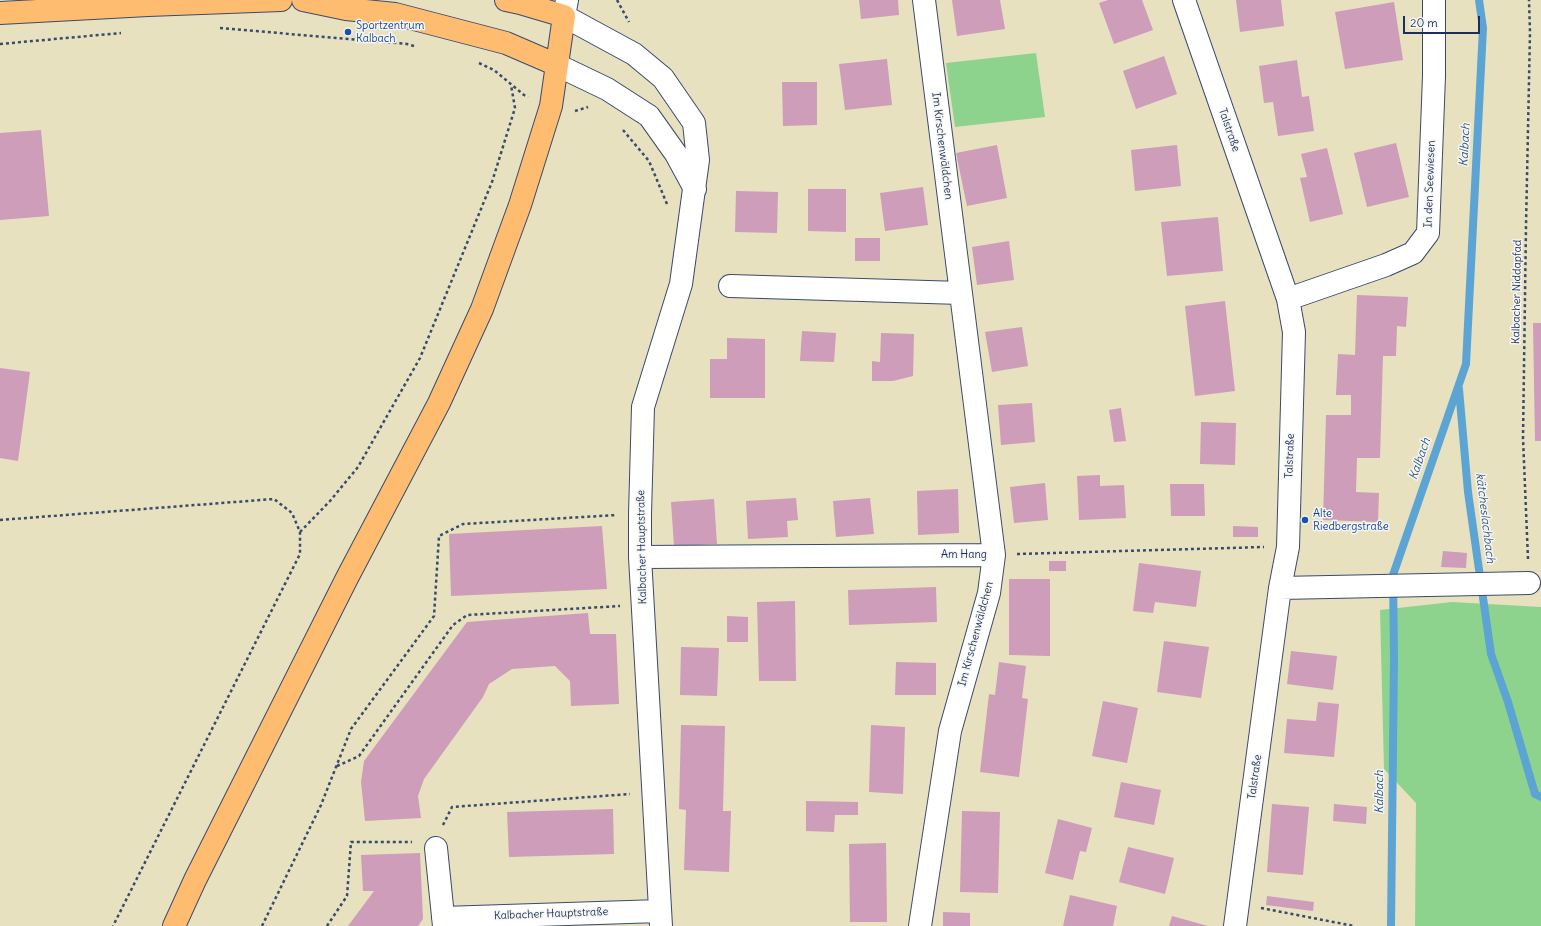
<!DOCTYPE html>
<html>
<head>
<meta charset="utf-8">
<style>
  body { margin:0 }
  #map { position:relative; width:1541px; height:926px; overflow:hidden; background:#e7e1bf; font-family:Delius,sans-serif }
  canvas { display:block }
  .scale { position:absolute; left:1403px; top:16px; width:77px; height:18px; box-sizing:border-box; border:2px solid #1b2f5e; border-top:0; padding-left:5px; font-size:12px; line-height:14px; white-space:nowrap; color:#1b2f5e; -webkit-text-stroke:3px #f6f6f2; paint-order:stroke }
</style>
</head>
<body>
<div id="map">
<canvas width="1541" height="926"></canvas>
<div class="scale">20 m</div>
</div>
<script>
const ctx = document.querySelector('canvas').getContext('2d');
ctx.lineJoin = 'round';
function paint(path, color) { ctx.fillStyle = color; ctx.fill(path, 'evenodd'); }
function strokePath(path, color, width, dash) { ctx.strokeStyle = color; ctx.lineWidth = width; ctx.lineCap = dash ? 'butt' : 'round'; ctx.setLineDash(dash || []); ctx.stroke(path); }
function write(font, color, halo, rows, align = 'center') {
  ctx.font = font + ' Delius,sans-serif'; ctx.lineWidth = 3; ctx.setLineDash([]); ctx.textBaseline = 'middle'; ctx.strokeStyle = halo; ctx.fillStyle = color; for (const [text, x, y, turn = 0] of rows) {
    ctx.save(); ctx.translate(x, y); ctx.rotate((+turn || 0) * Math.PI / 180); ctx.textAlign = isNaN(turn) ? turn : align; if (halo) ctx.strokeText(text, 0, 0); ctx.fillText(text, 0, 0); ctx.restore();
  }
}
const green = new Path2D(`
  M1036,53l9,64 -90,10 -9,-64z
  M1452,602l89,5v319h-126l1,-123 -32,-34 -4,-159z`);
const stream = new Path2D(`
  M1459,389l9,103 23,162 17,48 27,92 6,3
  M1391,926l3,-268 -1,-83 73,-211 17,-336 -4,-28`);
const building = new Path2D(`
  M859,0h39l1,15 -38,4z
  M952,0h48l5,29 -48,7z
  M1108,0h34l11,30 -39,14 -15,-41z
  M1236,0h45l3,26 -44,6z
  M1394,2l9,58 -58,9 -10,-57z
  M1164,56l13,38 -41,15 -13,-38z
  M887,59l5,46 -47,5 -6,-46z
  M1297,60l5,37 7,-1 5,35 -36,5 -5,-34 -9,1 -5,-37z
  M782,82h35v43l-34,1z
  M41,130l8,86 -49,4v-87z
  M1396,143l13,54 -42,10 -13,-54z
  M997,145l10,53 -40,8 -11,-53z
  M1177,145l4,41 -46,5 -4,-41z
  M1327,148l16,66 -33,8 -10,-44 7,-1 -6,-23z
  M923,187l5,38 -43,6 -5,-38z
  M808,189h38v43l-38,-1z
  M736,191l42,1 -1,41 -42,-1z
  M1218,217l5,54 -56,5 -6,-54z
  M855,238h25v23h-25z
  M1009,241l5,39 -37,5 -5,-38z
  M1357,295l51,2 -2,30 -9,-1 -1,30h-13l-3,102h-23l-1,34 23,1 -1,29 -55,-2 3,-105h25v-20h-15l2,-41 17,1z
  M1225,301l10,90 -40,5 -10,-90z
  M1533,323h8v118h-6z
  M1022,327l6,39 -36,6 -7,-40z
  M802,331l34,2 -2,29 -34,-1z
  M881,333l33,1 -1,42 -20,5h-21v-20l8,1z
  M727,338l38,1v59h-55v-39h17z
  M0,368l30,4 -12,89 -18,-3z
  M1032,403l3,39 -34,3 -3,-40z
  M1121,408l5,33 -12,1 -5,-32z
  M1201,422l35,1 -1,42 -35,-1z
  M1100,475v11l24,-1 2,33 -47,2 -2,-44z
  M1045,483l3,37 -34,3 -4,-36z
  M1170,484h34l1,32h-34z
  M958,489l1,44 -41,2 -1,-44z
  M796,498l2,22 -11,1 1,16 -40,2 -2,-38z
  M870,498l4,36 -38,3 -3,-36z
  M714,499l3,45 -43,2 -3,-44z
  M602,526l5,63 -156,7 -2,-62z
  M1233,526l25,1v10h-25z
  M1443,551l24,2 -1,15 -25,-1z
  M1049,561h17v10h-17z
  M1139,563l62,8 -5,36 -41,-5 -2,11 -20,-2z
  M1009,579h41v77l-41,-1z
  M936,587l1,35 -88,3 -1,-35z
  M795,601l1,80h-37l-2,-79z
  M588,613l2,21h26l3,70 -48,2 -1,-25 -15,-15 -43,3 -23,15 -6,13 -59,82 -6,17 3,22 -56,3 -4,-39 3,-21 103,-139z
  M727,616l21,1v25h-21z
  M1164,641l45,6 -8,51 -44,-6z
  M681,647l38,1 -2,48 -37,-1z
  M1291,651l46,5 -4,34 -46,-6z
  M896,662l40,1v32h-41z
  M999,662l27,4 -4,32 6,1 -9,78 -39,-5 9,-78 6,1z
  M1103,701l35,7 -11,55 -35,-7z
  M1318,702l21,2 -5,53 -50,-4 3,-34 29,2z
  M681,725l44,1 -2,85h8l-2,61 -45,-2 2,-60 -7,-1z
  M871,725l34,2 -2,67 -34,-2z
  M1121,782l40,8 -7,35 -40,-8z
  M806,801l52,1v13h-23l-1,17 -28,-1z
  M1272,804l37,3 -6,68 -36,-3z
  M1334,804l33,3 -1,17 -33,-3z
  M613,809l1,45 -105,3 -2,-45z
  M962,811l38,1 -2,81 -38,-1z
  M1058,819l34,9 -6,24 -6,-1 -7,29 -28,-7z
  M886,843l1,79h-37l-1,-78z
  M1128,847l46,11 -9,36 -46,-12z
  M420,853l3,66 -5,7h-70l26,-35h-11l-2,-36z
  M1070,895l47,11 -4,20h-50z
  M1267,896l47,6 -1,9 -47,-6z
  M943,912l27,1v13h-27z
  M1172,916l36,10h-39z`);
const path = new Path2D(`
  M617,0l12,22
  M220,28l187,16 7,2
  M0,44l121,-11
  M479,63l15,7 30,25 4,2
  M575,111l13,-4
  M623,130l26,31 18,43
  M0,520l274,-21 18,14 8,19v22l-187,372
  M300,532l30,-31 28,-34 62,-109 72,-176 23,-74 -4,-23
  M1017,554l247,-7
  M1528,559l-5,-121 3,-212 4,-194 -1,-32
  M337,766l22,-10 94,-131 14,-10 153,-9
  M443,825l9,-18 178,-13
  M1261,908l93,18
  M262,926l59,-121 30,-76 83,-113 5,-80 24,-12 154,-9
  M327,926l20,-30 4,-54h61`);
const minor = new Path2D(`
  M567,0l-3,16 70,38 29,24 31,45 4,37 -17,124 -38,123 -3,107v43l21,369
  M1184,0l104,299 6,33 -6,215 -8,41 -45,338
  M557,65l50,24 42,27 27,38 19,35
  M730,286l231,7
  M1288,299l98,-34 27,-12 15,-20 6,-157v-76
  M640,557l354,-2
  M1280,588l249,-5
  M436,848l8,78
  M443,918l217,-7
  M920,926l30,-195 39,-138 5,-38 -70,-555`);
const major = new Path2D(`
  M303,0l43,9 49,5 111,29 51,22
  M0,13l148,-8 133,-5
  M174,926l21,-46 152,-302 92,-175 43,-94 38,-104 31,-99 13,-90 -44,-13 -14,-3`);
const markers = [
  [348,32,4,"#1a4fb4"],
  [1305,520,4,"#1a4fb4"]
];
const transitNames = [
  ["Sportzentrum",356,26],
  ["Kalbach",356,39],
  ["Alte",1313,514],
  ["Riedbergstraße",1313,527]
];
const streetNames = [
  ["Talstraße",1229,130,71],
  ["Im Kirschenwäldchen",942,146,83],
  ["In den Seewiesen",1430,184,-88],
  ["Kalbacher Niddapfad",1517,292,-89],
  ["Talstraße",1290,456,-88],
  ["Kalbacher Hauptstraße",642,547,-91],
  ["Am Hang",964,555],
  ["Im Kirschenwäldchen",976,634,-75],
  ["Talstraße",1255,777,-82],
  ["Kalbacher Hauptstraße",551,914,-2]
];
const waterNames = [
  ["Kalbach",1465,145,-87],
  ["Kalbach",1420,459,-71],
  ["kätcheslachbach",1485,518,83],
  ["Kalbach",1380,792,-90]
];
paint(green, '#8ed38d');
strokePath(stream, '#5ca4d3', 8);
paint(building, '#cd9dba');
strokePath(minor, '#3a4a6d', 24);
strokePath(major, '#3a4a6d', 24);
strokePath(path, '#3a4a6d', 2.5, [3, 3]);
strokePath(minor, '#fff', 22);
strokePath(major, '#febc70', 22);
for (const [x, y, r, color] of markers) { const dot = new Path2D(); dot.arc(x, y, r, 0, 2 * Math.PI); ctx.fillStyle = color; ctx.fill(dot); strokePath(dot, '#f6f6f2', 1.5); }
write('11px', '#164399', '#f6f6f2', transitNames, 'left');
write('11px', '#1b2f5e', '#f6f6f2', streetNames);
write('italic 12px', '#325887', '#f6f6f2', waterNames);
</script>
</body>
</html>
